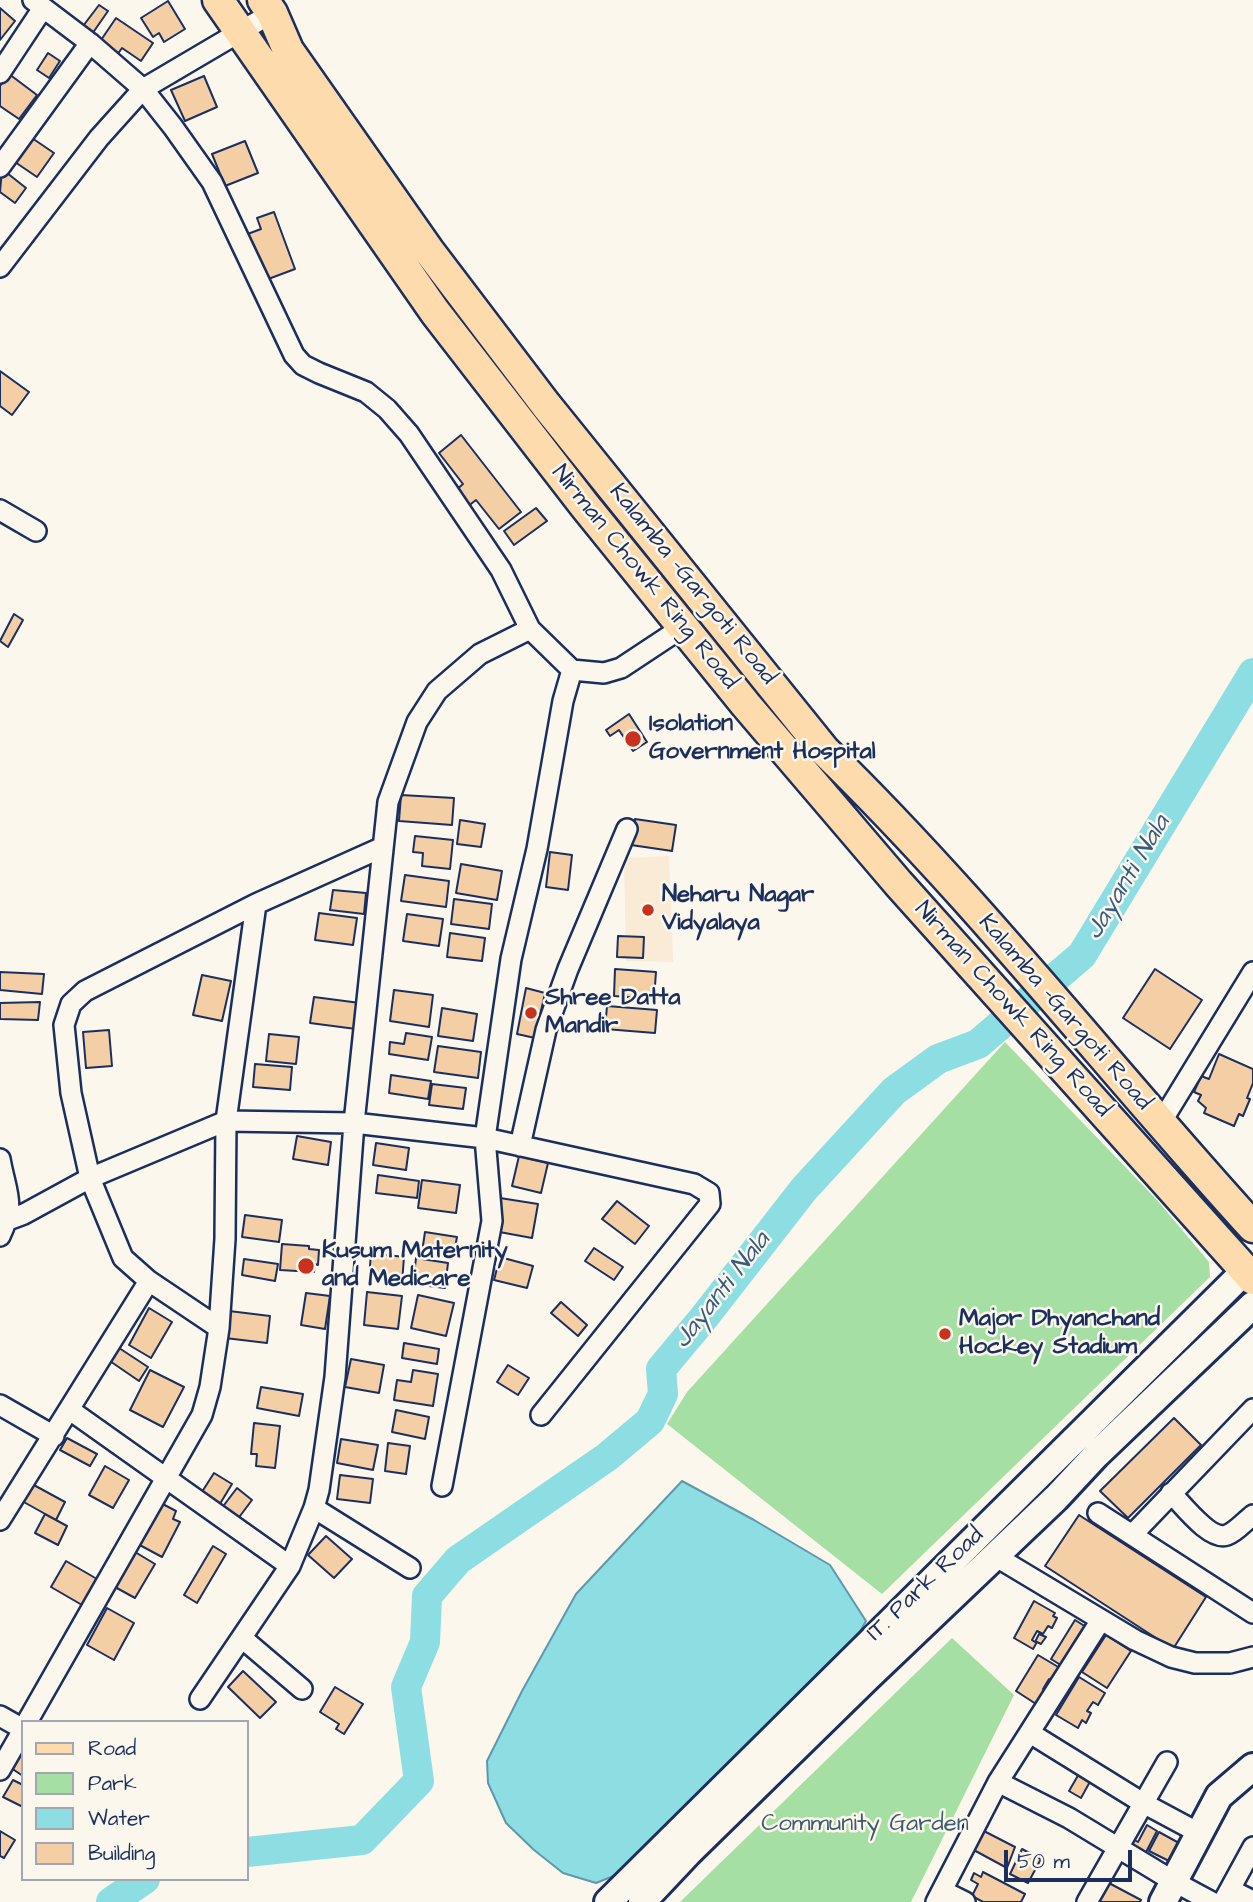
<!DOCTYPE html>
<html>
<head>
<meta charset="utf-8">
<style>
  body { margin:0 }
  #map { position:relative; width:1253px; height:1902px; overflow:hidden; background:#fbf7ec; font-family:"Architects Daughter",sans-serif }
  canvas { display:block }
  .legend { position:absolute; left:21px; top:1720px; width:228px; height:161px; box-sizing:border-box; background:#fbf7ec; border:2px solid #a1a7b3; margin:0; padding:9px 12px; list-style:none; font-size:21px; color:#1b2f5e }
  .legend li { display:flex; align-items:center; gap:14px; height:35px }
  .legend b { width:35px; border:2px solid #a1a7b3 }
  .scale { position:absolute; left:1004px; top:1850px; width:128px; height:32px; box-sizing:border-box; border:4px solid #1b2f5e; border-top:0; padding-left:9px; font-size:21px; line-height:24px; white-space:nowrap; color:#1b2f5e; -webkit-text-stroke:5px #fbf7ec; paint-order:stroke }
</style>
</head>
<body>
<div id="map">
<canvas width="1253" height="1902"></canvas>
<ul class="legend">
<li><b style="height:9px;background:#fedbac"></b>Road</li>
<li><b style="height:19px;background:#a6dfa4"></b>Park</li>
<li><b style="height:19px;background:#8cdee2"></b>Water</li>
<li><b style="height:19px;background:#f4cea4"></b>Building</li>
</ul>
<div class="scale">50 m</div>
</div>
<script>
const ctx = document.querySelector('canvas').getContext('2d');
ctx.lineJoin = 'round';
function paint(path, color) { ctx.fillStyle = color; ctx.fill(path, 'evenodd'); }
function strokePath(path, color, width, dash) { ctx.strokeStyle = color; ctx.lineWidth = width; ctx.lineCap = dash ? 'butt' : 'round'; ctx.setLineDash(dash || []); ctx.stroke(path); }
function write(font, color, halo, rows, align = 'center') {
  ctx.font = font + ' "Architects Daughter",sans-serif'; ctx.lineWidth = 5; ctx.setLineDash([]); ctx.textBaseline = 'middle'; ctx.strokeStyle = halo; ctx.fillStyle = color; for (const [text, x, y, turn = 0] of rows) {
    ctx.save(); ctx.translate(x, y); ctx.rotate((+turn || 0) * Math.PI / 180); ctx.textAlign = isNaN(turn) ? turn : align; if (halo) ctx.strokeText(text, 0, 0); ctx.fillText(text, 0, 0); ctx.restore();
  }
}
const built = new Path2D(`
  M669,856l4,106 -47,-1 -2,-103z`);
const green = new Path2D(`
  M1005,1042l152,158 52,62 1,15 -328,317 -215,-170 20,-32z
  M952,1638l62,57 -103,207h-231z`);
const water = new Path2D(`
  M682,1481l72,39 76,45 36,56 -16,28 -234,226 -20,8 -33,-10 -29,-23 -28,-27 -18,-40 -1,-22 35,-70 54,-97z`);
const river = new Path2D(`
  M247,1852l115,-12 57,-59 -13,-94 19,-45 2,-46 31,-36 149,-103 43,-36 13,-27 -2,-25 41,-49 102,-131 90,-98 44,-32 40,-15 104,-89 171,-282
  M111,1902l34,-23`);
const building = new Path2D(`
  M168,1l17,28 -21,13 -5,-9 -6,4 -12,-19z
  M99,5l9,6 -18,26 -10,-7z
  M0,8l15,13 -15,19z
  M116,18l37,25 -12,18 -19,-13 -5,7 -18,-12z
  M48,53l12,8 -11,17 -12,-8z
  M9,74l28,21 -18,24 -19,-13v-20z
  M204,76l13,31 -32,14 -14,-31z
  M29,136l25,17 -17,24 -25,-17z
  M245,141l13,32 -33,13 -13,-32z
  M2,169l24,19 -11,15 -15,-11z
  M274,212l21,57 -32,12 -18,-46 16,-6 -4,-11z
  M0,371l29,21 -17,23 -12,-9z
  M461,435l60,77 -22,17 -23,-29 -9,7 -12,-16 8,-7 -24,-31z
  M536,508l11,13 -33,24 -10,-14z
  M14,614l9,6 -15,27 -8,-6z
  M629,714l18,28 -14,9 -14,-21 -9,6 -4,-6z
  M401,795l53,3 -2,27 -53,-4z
  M635,819l41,6 -4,26 -41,-6z
  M460,820l25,4 -4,23 -24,-3z
  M415,836l38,4 -3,29 -28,-3 1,-13 -10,-1z
  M550,852l22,3 -4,35 -22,-3z
  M461,864l41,7 -5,29 -41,-7z
  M405,875l44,6 -3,26 -45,-6z
  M333,890l33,3 -2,21 -34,-4z
  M454,899l38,5 -3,25 -38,-5z
  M319,913l38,5 -4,27 -38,-5z
  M407,914l36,5 -4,27 -36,-5z
  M450,933l35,5 -3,23 -35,-4z
  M618,936l26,1 -1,21 -26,-1z
  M615,969l41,3 -2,27 -40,-3z
  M1155,969l47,31 -32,49 -47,-31z
  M0,972l44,2 -2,20 -42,-4z
  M202,975l29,6 -9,40 -29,-6z
  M526,988l19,5 -10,45 -18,-4z
  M394,990l39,5 -4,32 -39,-6z
  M314,997l46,6 -4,26 -46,-6z
  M40,1002l-2,18 -38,-1v-16z
  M607,1006l50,4 -2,23 -50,-4z
  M442,1008l35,6 -4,27 -35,-5z
  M109,1030l3,36 -26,2 -3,-36z
  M406,1033l26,4 -4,23 -39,-6 1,-12 14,2z
  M269,1034l30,3 -3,27 -30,-3z
  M438,1046l43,6 -3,26 -44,-6z
  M1219,1054l34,15v14l-6,15 3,1 -7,17 -4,-2 -5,12 -30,-13 2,-5 -8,-7 3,-6 -7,-3 7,-16 8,3z
  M255,1064l37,3 -2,23 -37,-3z
  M391,1075l40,6 -3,18 -39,-6z
  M432,1084l34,4 -3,21 -34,-4z
  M297,1136l34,6 -3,23 -35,-6z
  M376,1143l33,5 -3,22 -33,-5z
  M519,1156l29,7 -7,30 -29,-7z
  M378,1175l41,6 -2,17 -41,-5z
  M422,1180l38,5 -4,28 -38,-5z
  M500,1198l38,6 -6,34 -38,-7z
  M617,1201l32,25 -14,18 -33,-25z
  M245,1215l37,5 -3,22 -37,-5z
  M425,1232l32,5 -4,21 -31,-6z
  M282,1244l27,2v3l10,1 -1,15 -3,-1 -1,8 -34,-2z
  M594,1248l29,19 -9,13 -29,-19z
  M371,1253l33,4 -2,26 -33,-4z
  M500,1257l33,9 -6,22 -33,-8z
  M416,1258l32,5 -3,25 -32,-4z
  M244,1259l34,5 -3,17 -33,-6z
  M367,1292l35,4 -4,33 -34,-4z
  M306,1293l24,3 -5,33 -24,-4z
  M418,1295l36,8 -8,33 -35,-8z
  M561,1302l26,23 -9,11 -27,-23z
  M149,1308l23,14 -21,36 -22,-13z
  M229,1311l41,5 -3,27 -42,-5z
  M404,1343l35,6 -2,15 -35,-6z
  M113,1344l35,23 -9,14 -35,-24z
  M351,1359l33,6 -5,28 -34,-6z
  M508,1365l21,13 -11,17 -21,-13z
  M150,1370l34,17 -21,40 -33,-17z
  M413,1370l25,4 -5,32 -39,-6 3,-20 14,2z
  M261,1387l42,7 -4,22 -42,-8z
  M396,1410l33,7 -4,22 -33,-7z
  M1174,1418l27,27 -73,73 -28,-27z
  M254,1423l26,3 -5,42 -19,-2 1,-12h-6z
  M67,1438l30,16 -7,12 -30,-16z
  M341,1439l37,6 -5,25 -36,-7z
  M388,1443l22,3 -4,28 -21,-3z
  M105,1466l24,14 -16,28 -24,-13z
  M214,1473l18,11 -14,23 -18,-12z
  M340,1475l33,4 -3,24 -33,-4z
  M32,1484l33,18 -9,18 -34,-19z
  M237,1488l15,12 -15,20 -16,-11z
  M157,1501l19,10 -3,8 7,3 -18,35 -26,-14z
  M45,1514l22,12 -9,19 -23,-12z
  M1079,1515l127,82 -33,52 -128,-83z
  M326,1536l26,23 -18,19 -26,-23z
  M213,1546l13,8 -29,49 -13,-8z
  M135,1552l20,12 -20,34 -20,-11z
  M66,1561l31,18 -15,26 -31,-18z
  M1034,1601l21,12 -2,3 4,2 -5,10 -4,-2 -5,8 -6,-3 -5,9 3,2 4,-8 7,3 -5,7 -4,-2 -4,7 -19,-11z
  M107,1608l27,15 -20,37 -27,-15z
  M1075,1620l24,15 -24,39 -24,-15z
  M1106,1635l25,16 -24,37 -25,-16z
  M1038,1655l27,16 -8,13 -8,-5 -6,10 6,3 -5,9 -5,-2 -3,5 -20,-13z
  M243,1671l33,31 -16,16 -32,-31z
  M1079,1677l26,16 -7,12 -5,-3 -6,9 4,2 -5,10 -4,-3 -4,8 -22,-13z
  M335,1687l28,17 -19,30 -8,-5 3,-5 -19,-12z
  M23,1748v28l-15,-10z
  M1080,1772l12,6 -11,20 -12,-7z
  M13,1780l10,5v22l-20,-10z
  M1147,1825l10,6 -13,25 -20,-10 5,-9 9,5z
  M980,1829l35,18 -8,21 -37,-20z
  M0,1831l15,9 -11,18 -4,-2z
  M1159,1832l20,11 -10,18 -20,-10z
  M1022,1849l19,10 -13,24 -18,-9z
  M983,1872l42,22 -4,8h-38l-11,-6 6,-12 -7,-4 3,-7 7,4z
  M1107,1882l34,18 -1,2h-44z`);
const street = new Path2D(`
  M33,0l57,43 53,46 30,38 39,55 82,173 9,10 16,8 47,19 21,17 22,25 92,136 29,59 42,41 32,3 17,-5 62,-41
  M0,73l43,-65
  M0,167l90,-124
  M0,267l99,-129 44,-49 129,-76
  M0,510l36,21
  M1160,1124l93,-152
  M520,1146l26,-116 22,-61 59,-140
  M0,1159c6,34 16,44 0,77
  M8,1220l16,-6 66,-36 136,-57 128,2 131,15 209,46 15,9 1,11 -169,211
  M219,1328l-70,-47 -26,-23 -33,-80 -19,-85 -7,-68 7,-21 14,-13 171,-87 127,-57
  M0,1405l54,31
  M70,1410l220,156
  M442,1486l50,-265 -7,-83 26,-179 26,-110 26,-148 9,-31
  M1171,1493c12,12 39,48 56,42 9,-3 18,-14 26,-20
  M314,1508l96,60
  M1098,1513l155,100
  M0,1520l149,-239
  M1132,1535l121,-126
  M995,1556l140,84 36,17 24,6h35l23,-6
  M242,1638l60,51
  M200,1699l90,-133 24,-58 5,-18 16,-113 19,-254 34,-321 29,-80 20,-31 43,-37 50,-25
  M0,1716l23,13
  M27,1722l175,-307 8,-28 9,-59 6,-89 1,-118 30,-217
  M1030,1733l113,70 56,30
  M0,1770l23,-40
  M998,1782l71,36 104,63 39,21
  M1231,1890l22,11
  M943,1891l22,11
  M936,1902l62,-120 103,-162
  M1087,1902l80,-140
  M1223,1902l30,-55`);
const secondary = new Path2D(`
  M608,1902l638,-632
  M642,1902l46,-49 179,-175 189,-180 40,-43 157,-150
  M1163,1902l56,-106 34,-29`);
const primary = new Path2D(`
  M218,0l217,312 150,194 161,199 152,178 355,396
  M263,0l9,13 16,37 141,201 117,154 278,345c153,149 285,319 429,477`);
const markers = [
  [633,739,9,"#c8321e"],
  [648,910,7,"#c8321e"],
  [531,1013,7,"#c8321e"],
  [306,1266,9,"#c8321e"],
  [945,1334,7,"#c8321e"]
];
const streetNames = [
  ["Nirman Chowk Ring Road",644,578,51],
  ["Kalamba -Gargoti Road",692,585,51],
  ["Nirman Chowk Ring Road",1012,1010,48],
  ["Kalamba -Gargoti Road",1064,1013,49],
  ["IT. Park Road",926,1585,-44]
];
const poiNames = [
  ["Isolation",649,725],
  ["Government Hospital",649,753],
  ["Neharu Nagar",662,896],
  ["Vidyalaya",662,924],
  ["Shree Datta",545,999],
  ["Mandir",545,1027],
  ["Kusum Maternity",322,1252],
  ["and Medicare",322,1280],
  ["Major Dhyanchand",959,1320],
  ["Hockey Stadium",959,1348]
];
const parkNames = [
  ["Community Garden",865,1825]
];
const waterNames = [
  ["Jayanti Nala",1129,878,-59],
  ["Jayanti Nala",723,1291,-52]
];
paint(built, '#f9ebd6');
paint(green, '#a6dfa4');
paint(water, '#8cdee2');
strokePath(water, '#5f98ad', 2);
strokePath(river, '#8cdee2', 30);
paint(building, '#f4cea4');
strokePath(building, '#1b2f5e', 2);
strokePath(street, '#1b2f5e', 24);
strokePath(secondary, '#1b2f5e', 32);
strokePath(primary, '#1b2f5e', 35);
strokePath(street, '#fbf7ec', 19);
strokePath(secondary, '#fbf7ec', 26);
strokePath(primary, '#fedbac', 30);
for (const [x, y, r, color] of markers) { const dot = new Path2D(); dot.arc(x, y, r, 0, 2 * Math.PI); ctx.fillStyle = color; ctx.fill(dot); strokePath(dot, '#fbf7ec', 2.5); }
write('24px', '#1b2f5e', '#fbf7ec', streetNames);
write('bold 24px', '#1b2f5e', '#fbf7ec', poiNames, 'left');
write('24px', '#3e5b70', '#fbf7ec', parkNames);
write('italic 26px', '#375b7f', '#fbf7ec', waterNames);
</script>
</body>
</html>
